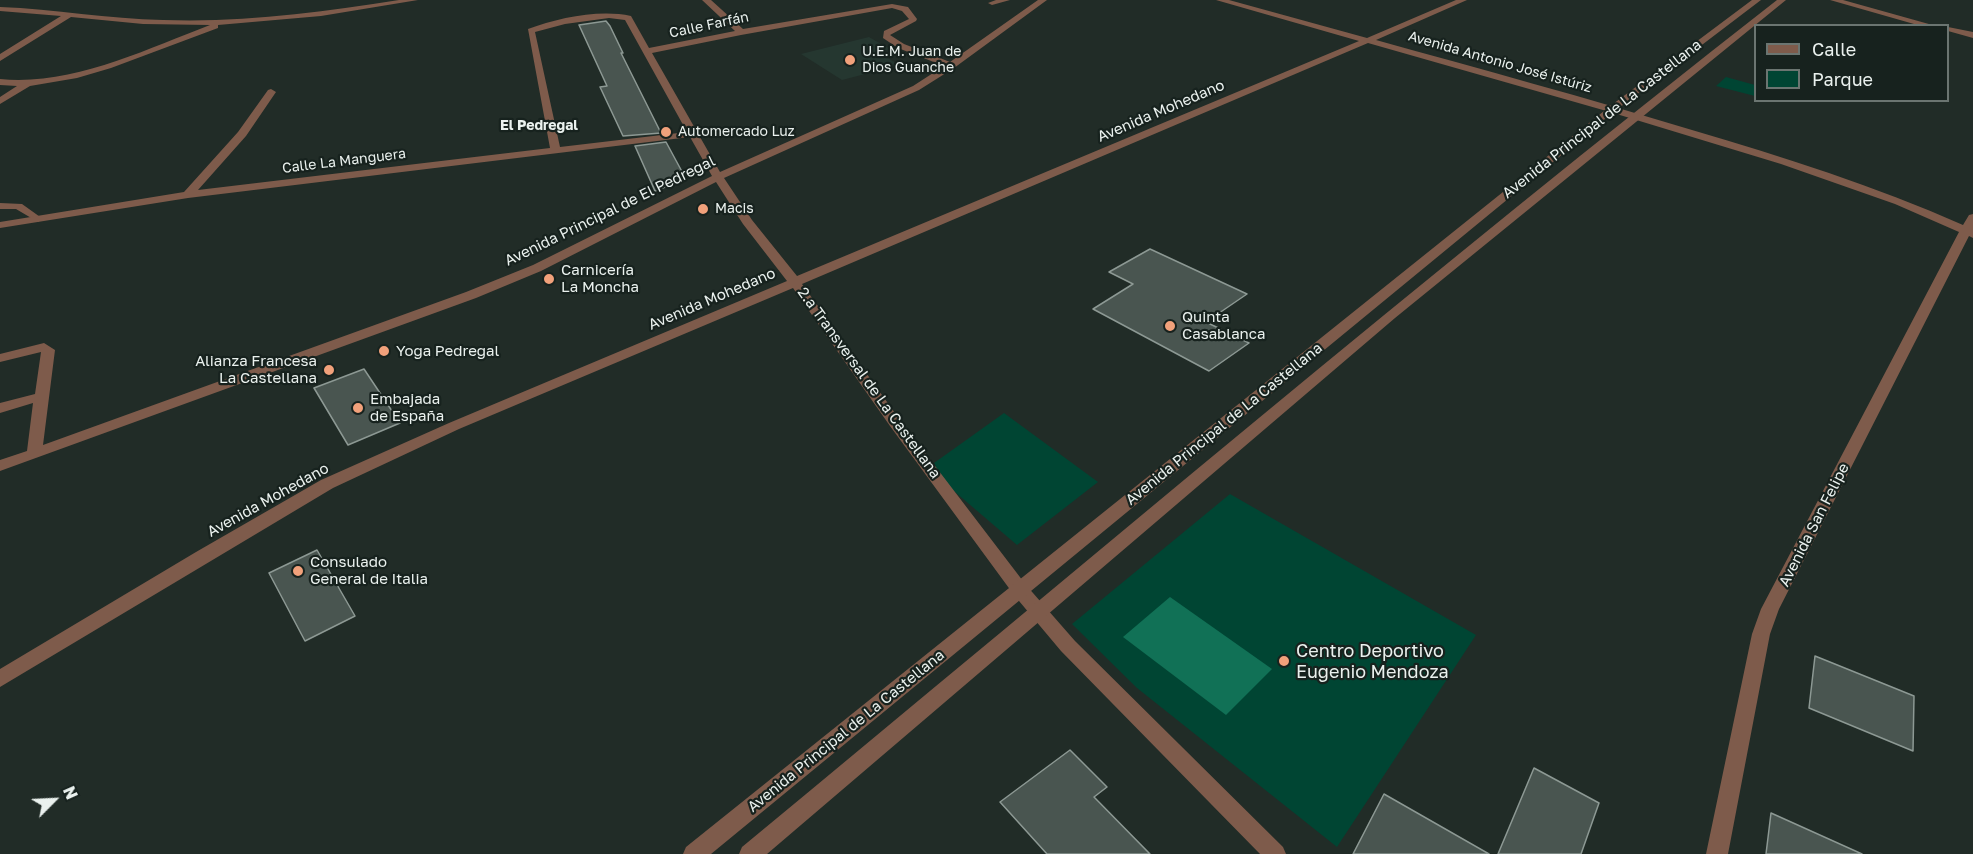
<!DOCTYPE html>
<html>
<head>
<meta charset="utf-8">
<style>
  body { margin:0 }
  #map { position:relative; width:1973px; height:854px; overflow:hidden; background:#212c27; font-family:"Golos Text",sans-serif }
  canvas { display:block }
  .legend { position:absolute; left:1754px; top:24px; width:195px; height:78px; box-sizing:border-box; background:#17221e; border:2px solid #6b7571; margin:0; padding:8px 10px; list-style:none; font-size:18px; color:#eaf1ee }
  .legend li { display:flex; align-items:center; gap:12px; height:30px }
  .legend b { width:30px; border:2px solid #6b7571 }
  .north { position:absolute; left:24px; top:770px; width:60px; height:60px; -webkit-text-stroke:4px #17221e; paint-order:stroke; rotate:66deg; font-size:16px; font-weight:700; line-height:24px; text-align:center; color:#eaf1ee }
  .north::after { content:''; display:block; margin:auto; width:21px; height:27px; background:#eaf1ee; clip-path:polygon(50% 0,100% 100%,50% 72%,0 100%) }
</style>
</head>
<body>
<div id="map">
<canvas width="1973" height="854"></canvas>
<ul class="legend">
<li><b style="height:8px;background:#7e5b4b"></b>Calle</li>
<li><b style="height:16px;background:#004533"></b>Parque</li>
</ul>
<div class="north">N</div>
</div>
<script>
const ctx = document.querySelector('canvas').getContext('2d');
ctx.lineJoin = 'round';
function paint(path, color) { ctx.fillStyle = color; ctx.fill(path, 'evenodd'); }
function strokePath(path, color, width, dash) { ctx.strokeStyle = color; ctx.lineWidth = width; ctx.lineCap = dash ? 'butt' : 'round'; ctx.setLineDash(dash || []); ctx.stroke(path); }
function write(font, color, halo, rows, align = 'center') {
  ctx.font = font + ' "Golos Text",sans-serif'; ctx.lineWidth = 4.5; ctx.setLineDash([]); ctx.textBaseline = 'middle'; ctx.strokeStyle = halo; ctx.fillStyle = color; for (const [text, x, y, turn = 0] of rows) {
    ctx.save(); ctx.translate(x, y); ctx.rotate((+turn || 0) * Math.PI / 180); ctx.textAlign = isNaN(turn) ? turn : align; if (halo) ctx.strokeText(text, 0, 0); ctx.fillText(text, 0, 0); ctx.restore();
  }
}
const built = new Path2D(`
  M869,37l21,12 -12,4 22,12 -58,15 -41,-26z`);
const green = new Path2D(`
  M1726,77l29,8v11l-39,-10z
  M1004,413l94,69 -81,63 -90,-77z
  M1230,494l246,141 -139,212 -200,-159 -65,-64z`);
const water = new Path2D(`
  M1170,597l102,72 -46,46 -103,-78z`);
const building = new Path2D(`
  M606,21l4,5 13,27h-2l40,80 -38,3 -23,-49 7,-1 -28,-61z
  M666,142l20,37 -31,12 -20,-45z
  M1150,249l97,45 -41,28 43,21 -40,28 -116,-62 40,-25 -24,-12z
  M364,369l36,54 -52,22 -34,-57z
  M317,550l38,66 -50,25 -36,-68z
  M1815,656l99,40 -1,55 -104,-43z
  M1070,750l37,37 -13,10 56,57h-103l-47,-52z
  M1534,768l65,35 -18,51h-83z
  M1384,794l105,60h-136z
  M1771,813l91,41h-96z`);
const service = new Path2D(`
  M996,0h14l-18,5 -4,-2z
  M0,203l22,1 21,15 -5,3 -22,-13h-16z`);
const minor = new Path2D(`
  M399,0h19l-97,16 -103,9v3l-107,40 -34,10 -47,8 -30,18v-7l17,-11 -17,-1v-6c72,7 144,-29 210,-54l-67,-1 -72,-7 -71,44v-7l61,-38 -61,-5v-4c55,2 108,12 163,13 79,3 158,-8 236,-20z
  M702,0h9l32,29 149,-25 16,3 9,12 -1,2 -26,14 14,9 46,18 88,-62h9l-93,68 -35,22 -195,88 28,42 45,56 562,-235 -143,-41h13l138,38 89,-38h11l-91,40c105,29 211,58 316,90 92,27 183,56 271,95l6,-10 4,-1v24l-4,-2 -190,373 -9,25 -42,220h-22l46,-220 9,-25 198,-377 -64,-28 -114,-40 -171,-52 -242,-69 -566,241 98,136 126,165 49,56 208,206 3,7h-26l-199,-203 -47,-56 -124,-169 -97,-138 -334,141 -126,59 -333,199v-18l196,-117 125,-72 128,-57 338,-142 -44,-57 -27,-42 -175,89 -65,27 -476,173v-11l27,-9 6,-48 -33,10v-10l35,-9 6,-42 -41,10v-8l44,-11 11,7 -12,95 423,-153 67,-27 179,-89 -22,-39 -502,61 -188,30v-6l184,-30 54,-60 30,-42 3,-1 5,3 -30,44 -48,54 352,-42 -22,-119c30,-11 71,-20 103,-13l18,32 86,-17zM892,8l10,3 7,8 -25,12 -1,7 15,10 46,18 -31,20 -193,86 -68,-119 89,-18zM609,18l16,2 62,112 -127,15 -25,-115 30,-8z
  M1830,0h13l93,26h-15z
  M1948,27l25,5v6l-25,-7z`);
const tertiary = new Path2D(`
  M1752,0h9l-146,111 -904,743h-28l3,-7 923,-740z
  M1777,0h9l-391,318 -628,536h-28l3,-7c344,-284 684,-573 1035,-847z`);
const markers = [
  [850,60,6,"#f1a17b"],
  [666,132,6,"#f1a17b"],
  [703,209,6,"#f1a17b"],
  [549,279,6,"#f1a17b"],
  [1170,326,6,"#f1a17b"],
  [384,351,6,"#f1a17b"],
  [329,370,6,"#f1a17b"],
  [358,408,6,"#f1a17b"],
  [298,571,6,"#f1a17b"],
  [1284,661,6,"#f1a17b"]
];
const farStreetnames = [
  ["Calle Farfán",709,25,-12],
  ["Avenida Antonio José Istúriz",1500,62,16],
  ["Calle La Manguera",344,161,-7]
];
const farPoinames = [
  ["U.E.M. Juan de",862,52],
  ["Dios Guanche",862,68],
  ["Automercado Luz",678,132],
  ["Macis",715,209]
];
const farNeighbourhoodnames = [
  ["El Pedregal",539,126]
];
const streetNames = [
  ["Avenida Mohedano",1161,111,-23],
  ["Avenida Principal de La Castellana",1602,119,-38],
  ["Avenida Principal de El Pedregal",610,211,-26],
  ["Avenida Mohedano",712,299,-23],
  ["2.ª Transversal de La Castellana",869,383,54],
  ["Avenida Principal de La Castellana",1224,424,-39],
  ["Avenida Mohedano",268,500,-29],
  ["Avenida San Felipe",1814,525,-63],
  ["Avenida Principal de La Castellana",846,731,-39]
];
const poiNames = [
  ["Carnicería",561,270],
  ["La Moncha",561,287],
  ["Quinta",1182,317],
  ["Casablanca",1182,334],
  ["Yoga Pedregal",396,351],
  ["Alianza Francesa",317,361,"right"],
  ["La Castellana",317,378,"right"],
  ["Embajada",370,399],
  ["de España",370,416],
  ["Consulado",310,562],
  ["General de Italia",310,579]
];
const nearPoinames = [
  ["Centro Deportivo",1296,651],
  ["Eugenio Mendoza",1296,672]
];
paint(built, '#253730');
paint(green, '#004533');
paint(water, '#117156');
paint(building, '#495550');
strokePath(building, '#8d9994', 1.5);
paint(service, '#7e5b4b');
paint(minor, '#7e5b4b');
paint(tertiary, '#7e5b4b');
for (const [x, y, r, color] of markers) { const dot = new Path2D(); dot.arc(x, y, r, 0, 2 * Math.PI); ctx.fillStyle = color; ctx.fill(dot); strokePath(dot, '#17221e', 2); }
write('14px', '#eaf1ee', '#17221e', farStreetnames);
write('14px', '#eaf1ee', '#17221e', farPoinames, 'left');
write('bold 14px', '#eaf1ee', '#17221e', farNeighbourhoodnames);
write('15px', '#eaf1ee', '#17221e', streetNames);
write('15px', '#eaf1ee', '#17221e', poiNames, 'left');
write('18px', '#eaf1ee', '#17221e', nearPoinames, 'left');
</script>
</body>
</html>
